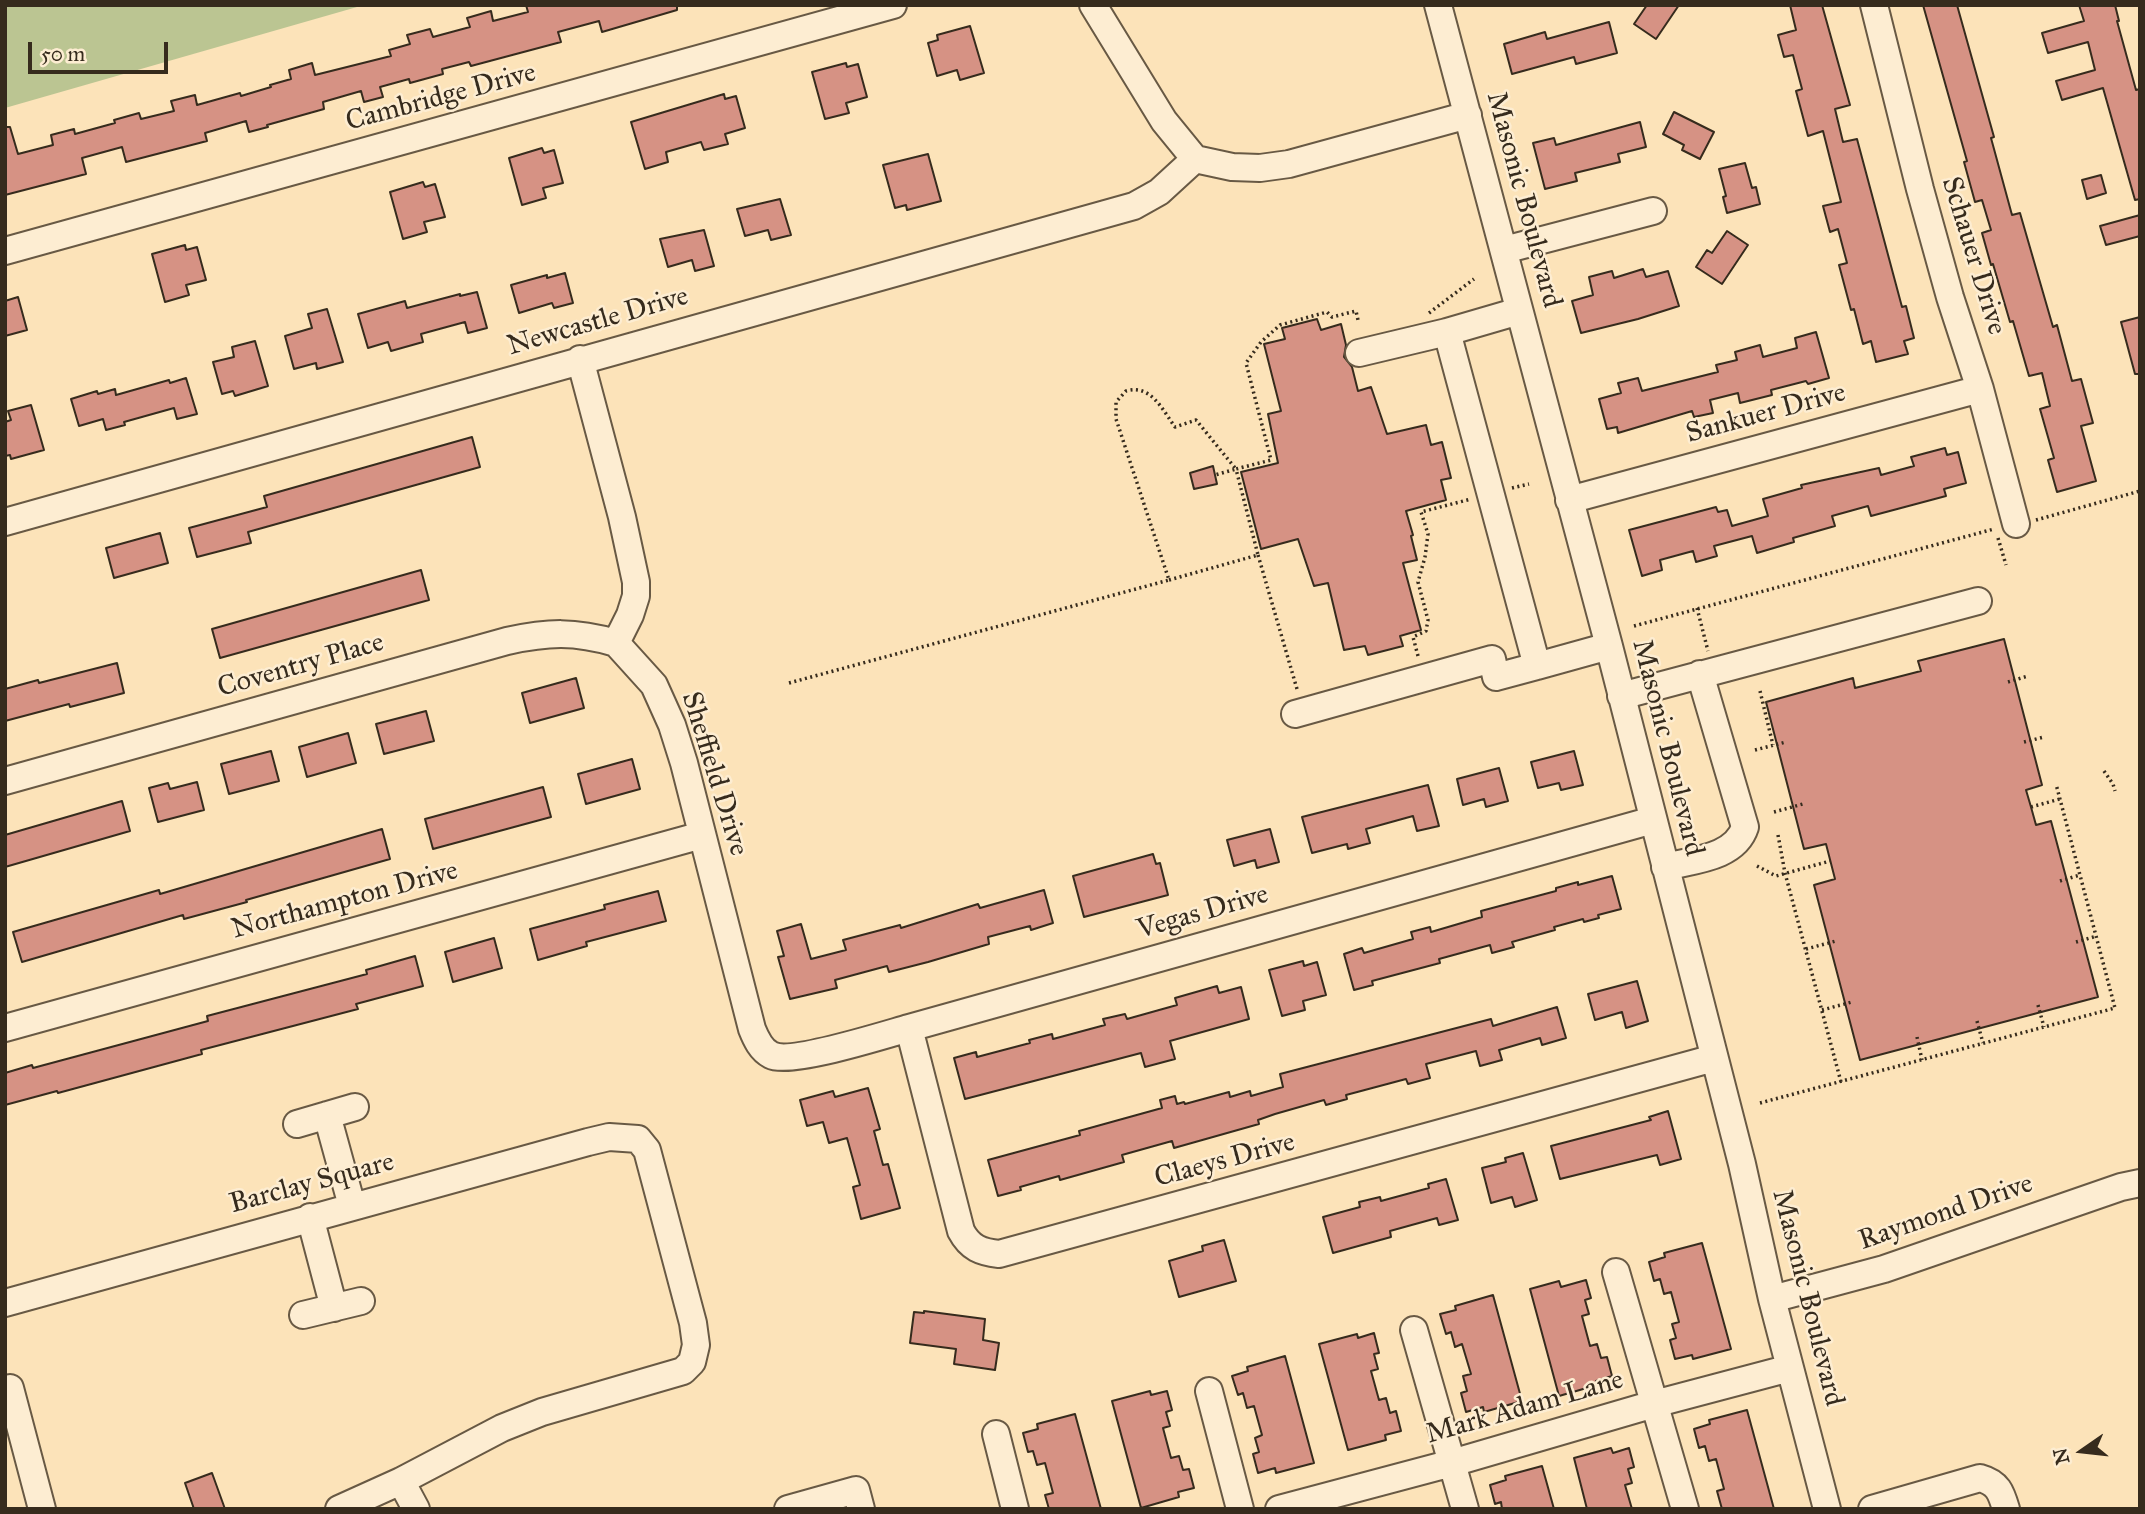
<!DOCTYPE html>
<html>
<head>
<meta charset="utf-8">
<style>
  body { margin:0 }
  #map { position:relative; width:2145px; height:1514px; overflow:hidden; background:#fce3b9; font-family:"IM FELL Great Primer",serif }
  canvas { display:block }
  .frame { position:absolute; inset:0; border:7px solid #362b1d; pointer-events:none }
  .north { position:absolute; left:2047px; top:1416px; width:70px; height:70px; -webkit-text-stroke:5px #fdedd2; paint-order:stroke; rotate:256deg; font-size:19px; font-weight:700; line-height:28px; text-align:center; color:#362b1d }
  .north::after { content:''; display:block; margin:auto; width:24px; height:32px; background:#362b1d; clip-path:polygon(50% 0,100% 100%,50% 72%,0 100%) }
  .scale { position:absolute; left:28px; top:42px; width:140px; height:32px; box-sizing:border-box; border:4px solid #362b1d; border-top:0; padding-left:9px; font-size:21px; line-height:24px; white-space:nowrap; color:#362b1d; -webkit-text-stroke:5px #fdedd2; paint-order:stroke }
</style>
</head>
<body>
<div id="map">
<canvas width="2145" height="1514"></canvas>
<div class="frame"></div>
<div class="north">N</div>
<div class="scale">50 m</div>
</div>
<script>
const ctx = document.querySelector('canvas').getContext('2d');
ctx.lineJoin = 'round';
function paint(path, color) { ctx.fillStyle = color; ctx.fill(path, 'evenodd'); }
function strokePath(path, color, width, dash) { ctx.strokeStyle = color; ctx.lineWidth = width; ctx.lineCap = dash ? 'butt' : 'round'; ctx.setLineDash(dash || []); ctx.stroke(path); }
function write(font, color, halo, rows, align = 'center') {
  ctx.font = font + ' "IM FELL Great Primer",serif'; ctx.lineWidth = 5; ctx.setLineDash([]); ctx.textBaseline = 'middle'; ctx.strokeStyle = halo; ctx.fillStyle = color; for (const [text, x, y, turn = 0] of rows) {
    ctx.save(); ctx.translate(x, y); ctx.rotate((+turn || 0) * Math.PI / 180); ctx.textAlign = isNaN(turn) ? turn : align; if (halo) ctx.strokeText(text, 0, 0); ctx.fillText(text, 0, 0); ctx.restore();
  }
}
const green = new Path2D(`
  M5,5h359l-359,103z`);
const building = new Path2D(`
  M526,5h151v5l-75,22 -3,-11 -41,11 3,10 -90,24 -2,-4 -27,7 1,5 -33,9 -1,-4 -29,8 3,10 -19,5 -3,-11 -38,11 1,7 -57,16 1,2 -19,5 -3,-11 -41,12 2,8 -81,21 -4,-15 -40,11 4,16 -81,21v-68h5l8,27 35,-9 -2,-10 23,-6 1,5 40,-11 -1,-3 25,-7 2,6 33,-8 -3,-10 24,-6 2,10 43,-12 1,3 30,-9 -1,-2 21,-6 -2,-9 23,-7 3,12 76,-19 -2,-6 21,-6 -3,-9 23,-6 3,8 37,-10 -3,-9 24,-7 2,10 35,-9z
  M1647,5h32l-23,34 -22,-15z
  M1790,5h32l28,100 -15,4 8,33 14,-3 45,168 4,-1 8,32 -10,3 4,13 -32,8 -5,-21 -8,3 -9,-35 -3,1 -12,-45 8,-2 -9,-34 -8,3 -7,-26 18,-4 -18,-71 -15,5 -12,-45 6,-2 -9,-34 -9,2 -6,-22 18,-5z
  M1923,5h34l37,132 -3,1 21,77 8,-2 33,114 4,-2 15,56 9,-2 12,44 -12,3 15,55 -39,11 -9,-32 6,-2 -14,-49 10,-3 -8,-33 -13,3 -16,-55 -3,1 -17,-58 -2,1 -9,-32 9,-3 -9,-30 -7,2 -11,-40 3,-1z
  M2079,5h36l4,16h-2l19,69 4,-1v110l-5,1 -32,-112 -41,12 -6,-19 39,-11 -7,-28 -40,11 -6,-20 42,-12z
  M1609,22l8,31 -41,11 -2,-7 -62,17 -8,-30 41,-12 2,7z
  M970,26l14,47 -24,7 -3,-10 -20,6 -9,-33 10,-3 -1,-5z
  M846,63l1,4 11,-3 9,33 -21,6 3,10 -24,6 -13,-47z
  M724,94l1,5 11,-3 9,32 -20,6 3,10 -24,6 -3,-8 -35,10 2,10 -23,7 -14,-47z
  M1674,112l40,20 -14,27 -18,-9 2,-5 -21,-11z
  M1640,122l6,25 -28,7 2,8 -45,11 2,8 -32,8 -12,-46 21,-5 2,7z
  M542,148l2,5 10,-3 9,33 -20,5 3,10 -24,7 -13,-47z
  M928,154l13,47 -34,9 -1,-5 -11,3 -12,-43z
  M1745,163l7,25 4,-1 4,17 -33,9 -4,-16 3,-1 -7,-27z
  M2101,175l5,18 -19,6 -5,-19z
  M423,182l2,5 10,-3 10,33 -21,5 3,10 -24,7 -13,-47z
  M780,199l11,36 -20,5 -3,-10 -23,6 -8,-27z
  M2140,215v21l-34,9 -6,-19z
  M704,230l10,36 -19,5 -3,-11 -24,7 -8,-28z
  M1727,231l21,14 -26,39 -26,-17 11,-17 5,3z
  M185,245l1,5 11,-3 9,33 -20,5 3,10 -24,7 -13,-48z
  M1643,269l3,8 22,-6 11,35 -41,13 -57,14 -9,-32 21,-6 -4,-18 23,-6 2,7z
  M565,273l8,30 -19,5 -2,-5 -33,10 -8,-28 36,-10v3z
  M477,292l10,36 -19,5 -3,-11 -44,12 2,8 -32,9 -3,-9 -20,6 -10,-34 47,-13 2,7 53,-14v2z
  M18,297l9,33 -22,6v-35z
  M327,309l16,53 -26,7 -1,-6 -22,6 -9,-33 27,-8 -4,-14z
  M2140,317v57h-5l-14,-52z
  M1317,319l4,11 20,-6 5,21 -2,12 8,10 6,24 13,-4 16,47 39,-9 5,20 11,-3 9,36 -10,2 5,20 -40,11 7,24 -2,1 6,24 -14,3 18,67 -21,6 3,10 -35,9 -3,-9 -21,4 -16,-67 -14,3 -16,-47 -37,10 -20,-77 37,-9 -10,-49 13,-3 -17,-67 21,-5 -3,-11z
  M1816,332l13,46 -21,6 -2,-3 -35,9 1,5 -32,8 -2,-10 -28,7 3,13 -19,4 -2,-6 -74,22 -1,-6 -10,2 -8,-30 22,-6 -3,-10 20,-5 4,13 76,-19 -2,-7 21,-5 -2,-8 25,-7 3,12 34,-9 -2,-10z
  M255,341l13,45 -33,10 -2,-5 -11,3 -9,-32 21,-5 -2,-10z
  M186,378l11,36 -20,5 -3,-11 -50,14 1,3 -19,5 -3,-11 -24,7 -8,-27 26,-8 1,3 17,-5 1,6 53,-15 1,3z
  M31,405l13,45 -33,9 -1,-4 -5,1v-34l6,-2 -3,-9z
  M472,437l8,30 -232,65 3,11 -54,14 -8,-29 78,-21 -3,-11z
  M1945,448l2,7 11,-3 8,31 -22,6 2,7 -75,20 -3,-10 -36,10 3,10 -42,12 1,4 -37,11 -5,-17 -38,10 3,10 -21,6 -3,-11 -33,9 2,10 -20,6 -13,-46 87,-23 2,5 9,-2 5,16 36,-10 -5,-17 39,-11 -1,-3 78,-17 2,7 33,-9 -3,-9z
  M1213,466l4,18 -23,5 -4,-16z
  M160,533l8,30 -54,15 -8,-30z
  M421,570l8,30 -209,58 -8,-29z
  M2004,639l38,146 -16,5 5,17 5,18 15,-4 47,176 -238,63 -46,-175 21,-6 -9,-35 -22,5 -38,-147 87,-24 2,10 66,-17 -3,-10z
  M117,663l7,30 -54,14 -1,-3 -64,17v-32l33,-9 1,3z
  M576,678l8,30 -54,15 -8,-30z
  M426,711l8,30 -50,13 -8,-30z
  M348,733l8,30 -49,14 -8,-30z
  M271,751l8,30 -50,13 -8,-30z
  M1574,751l9,34 -22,5 -2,-7 -21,5 -7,-26z
  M632,759l8,30 -54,15 -8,-30z
  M1499,768l9,33 -22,6 -2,-8 -21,6 -6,-26z
  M197,782l7,28 -46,12 -9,-34 19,-5 2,6z
  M1428,785l11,41 -22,5 -4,-15 -47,13 4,14 -22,6 -1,-5 -35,9 -10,-36z
  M543,787l8,30 -118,32 -8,-30z
  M122,801l8,30 -125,36v-32z
  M382,829l8,30 -144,41 1,2 -63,17 -1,-4 -161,47 -9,-30 146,-42 1,4z
  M1270,829l9,33 -22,6 -2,-8 -21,6 -7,-26z
  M1153,854l3,10 4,-1 8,32 -84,22 -11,-41z
  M1612,876l9,33 -23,6 1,3 -15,4 -1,-3 -29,8 1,3 -43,12 2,5 -22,6 -2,-8 -51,14 1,4 -68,18 1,4 -19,5 -10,-36 18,-6 2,5 49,-14 -2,-7 19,-5 1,5 51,-15 -1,-6 75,-20v-3l22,-6v3z
  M1044,890l9,33 -22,7 -1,-4 -42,11 1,7 -61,18 -39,10 -2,-6 -52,14 2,8 -47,11 -12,-42 6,-1 -7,-25 24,-7 10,35 35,-9 -3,-10 57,-15 1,3 77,-24 2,4z
  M658,891l8,30 -80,21 1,4 -49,14 -8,-31 75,-20 -1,-4z
  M494,938l8,30 -49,14 -8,-30z
  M415,956l8,30 -67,18 2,5 -157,41 1,4 -144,39 -1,-2 -52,14v-32l27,-8 1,3 175,-47 -1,-5 160,-42 -1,-4z
  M1303,961l1,5 13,-4 9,33 -23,6 2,9 -23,6 -13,-46z
  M1637,981l11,40 -22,7 -4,-16 -27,8 -7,-26z
  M1217,986l2,7 22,-6 8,32 -79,22 5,18 -30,8 -4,-14 -176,46 -11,-41 22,-6 1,5 53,-14 -1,-3 23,-6 1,5 52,-14 -2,-6 22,-5 2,5 50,-14 -2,-7z
  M1557,1007l9,31 -24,7 -2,-7 -41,12 3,10 -22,6 -4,-15 -50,13 4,14 -22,6 -2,-5 -60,16 1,4 -21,6 -2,-5 -49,14 -17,6 1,4 -85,24 -2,-7 -50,14 2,7 -64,18 -1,-4 -39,11 1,3 -23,6 -10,-36 92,-25 -1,-4 83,-23 -2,-8 15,-4 2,8 7,-2 1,2 44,-12 1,5 20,-6 1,5 32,-9 -3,-13 211,-55 2,7z
  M868,1088l12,41 -6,2 9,34 5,-1 12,44 -39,11 -8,-32 7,-2 -13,-47 -18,5 -6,-21 -16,4 -7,-26 33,-9 2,6z
  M1668,1111l13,48 -21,6 -3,-10 -97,24 -9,-33 100,-26 -2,-3z
  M1523,1153l14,47 -22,7 -3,-10 -21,6 -9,-35 24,-6 -1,-4z
  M1446,1179l12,41 -19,5 -2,-7 -47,13 1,6 -58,16 -10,-36 37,-10 -1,-5 21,-5 1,4 48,-13 -1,-4z
  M1224,1240l12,41 -57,16 -10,-36 34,-10 -1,-5z
  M1702,1243l29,106 -38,10 -1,-4 -17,4 -5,-19 6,-2 -4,-14 7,-2 -8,-30 -7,2 -4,-15 -6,2 -5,-19 16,-5 -1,-4z
  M1586,1280l5,18 -6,2 4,14 -7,2 8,30 7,-2 4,14 6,-1 5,19 -16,5 1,4 -38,11 -29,-107 29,-8 2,6z
  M1493,1295l29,106 -38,11 -1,-5 -17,5 -5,-19 6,-2 -4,-15 8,-2 -9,-30 -7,3 -4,-15 -5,2 -6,-20 16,-4 -1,-4z
  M924,1311l61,8 -2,21 16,3 -4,27 -41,-6 2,-15 -46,-6 4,-31 10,1z
  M1374,1333l5,20 -5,1 4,15 -7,2 8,29 7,-2 4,15 6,-2 5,20 -16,4 1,5 -38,10 -29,-106 38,-10 1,4z
  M1285,1356l29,107 -38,10 -1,-5 -17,5 -5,-19 6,-2 -4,-14 7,-3 -8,-29 -7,2 -4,-15 -5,2 -6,-19 16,-5 -1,-4z
  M1150,1391l1,4 16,-4 5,19 -6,2 4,14 -7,2 8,30 8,-2 4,14 6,-1 5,19 -16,4 1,5 -38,11 -29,-107z
  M1747,1410l27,99h-52l-5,-18 7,-2 -8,-30 -7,2 -4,-15 -6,2 -5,-19 16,-5 -1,-4z
  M1075,1414l26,95h-52l-4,-14 8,-2 -8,-30 -8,2 -4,-14 -5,1 -5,-19 15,-4 -1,-5z
  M1611,1448l2,5 16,-5 5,19 -6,2 4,14 -7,2 7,24h-45l-13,-51z
  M1542,1466l12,43h-52l-1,-7 -6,2 -5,-19 16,-5 -1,-4z
  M212,1473l13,36h-31l-9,-26z`);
const path = new Path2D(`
  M1429,313l45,-34
  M1512,488l17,-4
  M2036,520l104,-29
  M1998,538l8,27
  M1258,555l39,134
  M1169,580l89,-25 -22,-86 35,-9 -25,-97 15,-21 19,-17 47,-13 5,5 24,-6 2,9
  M1697,608l11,43
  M1634,626l360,-97
  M1418,656l-5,-19 13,-6 2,-11 -10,-38 7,-25 3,-23 -7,-22 50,-13
  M2008,682l20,-6
  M789,683l380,-103 -53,-161v-17l10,-11c25,-7 36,18 49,36l21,-7 40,49 -21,6
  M1760,691l13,54
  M2024,742l20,-5
  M1755,750l31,-8
  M2104,771l9,13 2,7
  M2031,807l29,-8
  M1774,812l29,-8
  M1778,835l7,38 56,209
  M1757,866l19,10 54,-15
  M2060,881l20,-6
  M2076,942l21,-6
  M1806,949l30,-8
  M2038,1005l6,22
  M1822,1010l30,-8
  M1977,1021l6,22
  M1917,1037l5,23
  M1760,1103l355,-95 -59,-224`);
const minor = new Path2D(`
  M1093,5l71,116 31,38 37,8 28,1 29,-4 179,-49
  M1438,5l171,641 133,518 30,135 55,210
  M1874,5l46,184 30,108 30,92 36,135
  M1504,250l149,-39
  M5,251l888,-246
  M1519,311l-72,21 90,334 72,-20
  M1359,353l88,-21
  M580,359l42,158 14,65v14l-6,19 -14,28 38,42 18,40 12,38 68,266c4,10 9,21 19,26 19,10 113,-20 138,-27l744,-208
  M1569,500l411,-111
  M5,522l1129,-316 25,-14 36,-33
  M1621,696l357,-95
  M1295,714l197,-55 4,18 41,-11
  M5,781l502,-140c42,-9 67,-10 109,2
  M1665,867c28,-7 70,-9 80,-40l-45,-153
  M5,1028l697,-193
  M909,1028l52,203c9,17 20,21 38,23l715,-196
  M327,1115l25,91
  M297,1124l58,-17
  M310,1217l24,91
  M1616,1272l69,237
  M1772,1299l112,-30 237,-82 19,-4
  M5,1303l583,-161 21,-5 29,2 9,11 46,173 3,22 -4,17 -9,9 -141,41 -40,16 -101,53 -62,28
  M303,1315l58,-14
  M1414,1330l51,179
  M10,1388l32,121
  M1209,1391l31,118
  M996,1434l19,75
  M401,1481l15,28
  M788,1509l68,-19 5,19
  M1279,1509l173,-46 202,-59 136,-36
  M1872,1509l108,-31c18,5 21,14 26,31`);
const streetNames = [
  ["Cambridge Drive",441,98,-15],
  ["Masonic Boulevard",1523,200,75],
  ["Schauer Drive",1973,256,73],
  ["Newcastle Drive",598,322,-16],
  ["Sankuer Drive",1766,414,-15],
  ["Coventry Place",301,666,-16],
  ["Masonic Boulevard",1667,748,76],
  ["Sheffield Drive",714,774,73],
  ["Northampton Drive",345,901,-15],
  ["Vegas Drive",1203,913,-16],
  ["Claeys Drive",1225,1161,-15],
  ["Barclay Square",312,1184,-15],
  ["Raymond Drive",1946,1213,-19],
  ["Masonic Boulevard",1807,1298,76],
  ["Mark Adam Lane",1525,1408,-16]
];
paint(green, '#bbc592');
paint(building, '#d69284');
strokePath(building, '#362b1d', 2);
strokePath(minor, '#685944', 30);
strokePath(path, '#362b1d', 3.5, [2, 3.5]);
strokePath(minor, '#fdedd2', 26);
write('28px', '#362b1d', '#fdedd2', streetNames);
</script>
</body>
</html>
